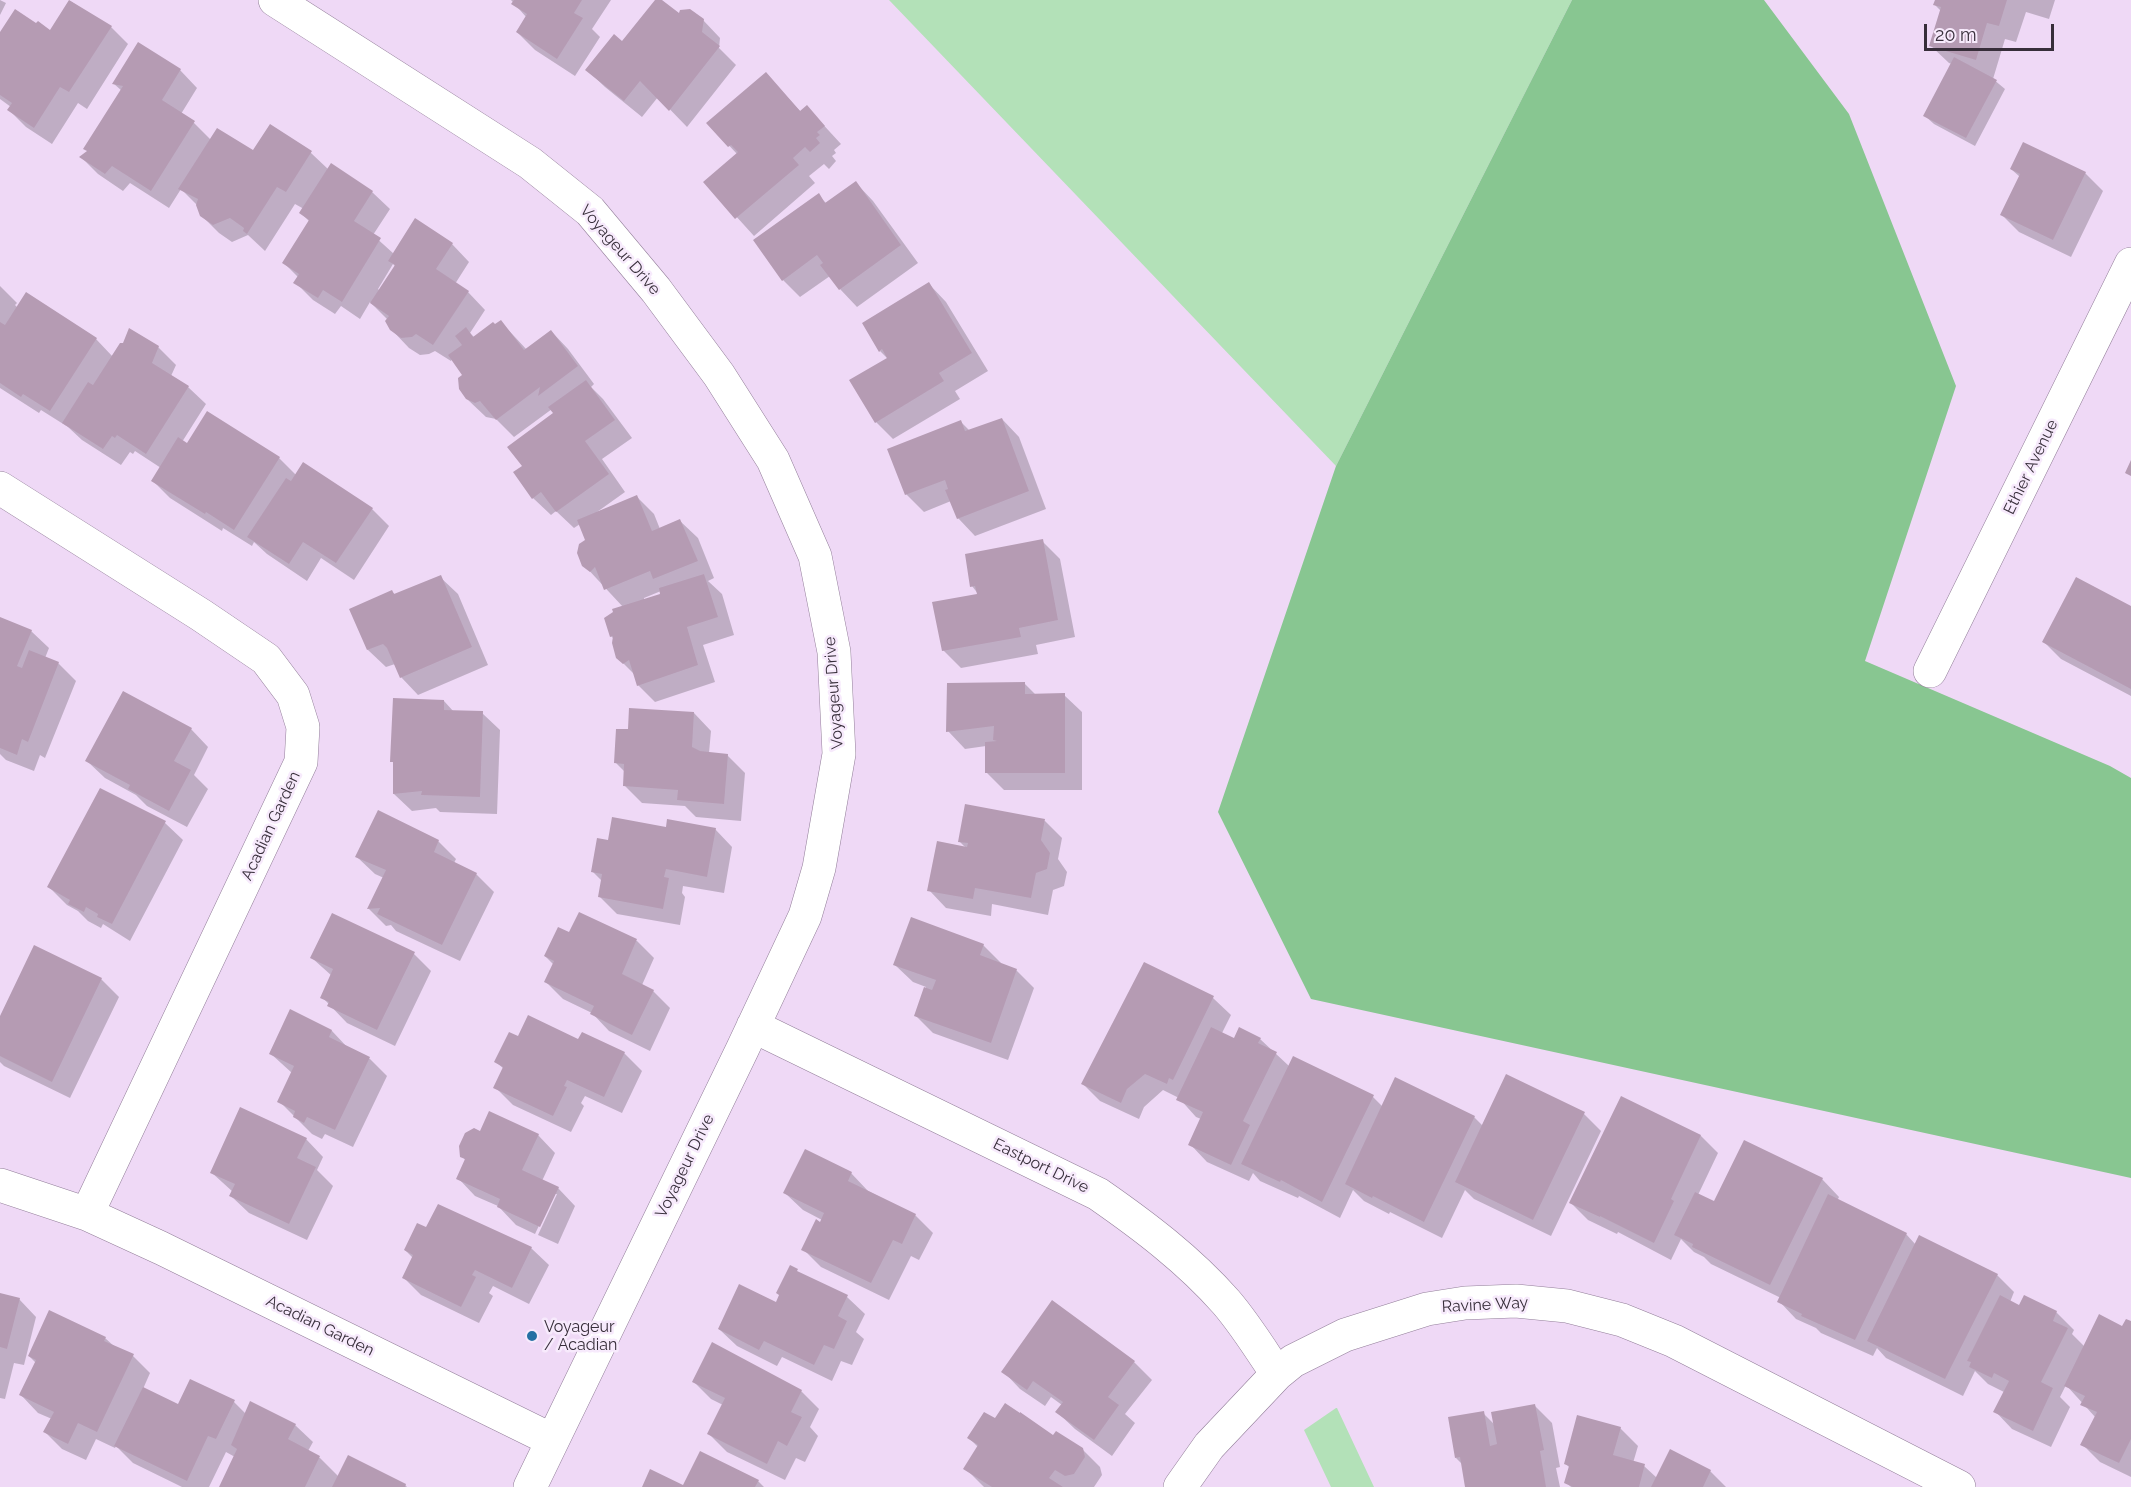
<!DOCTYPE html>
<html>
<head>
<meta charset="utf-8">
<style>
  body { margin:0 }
  #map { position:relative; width:2131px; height:1487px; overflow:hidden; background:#efd9f6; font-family:Raleway,sans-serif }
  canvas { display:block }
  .scale { position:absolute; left:1924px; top:24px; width:130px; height:27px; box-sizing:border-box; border:3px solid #372e3a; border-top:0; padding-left:8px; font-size:18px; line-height:21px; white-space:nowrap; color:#372e3a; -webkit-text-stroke:4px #f7eafc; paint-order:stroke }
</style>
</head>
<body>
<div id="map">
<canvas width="2131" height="1487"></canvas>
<div class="scale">20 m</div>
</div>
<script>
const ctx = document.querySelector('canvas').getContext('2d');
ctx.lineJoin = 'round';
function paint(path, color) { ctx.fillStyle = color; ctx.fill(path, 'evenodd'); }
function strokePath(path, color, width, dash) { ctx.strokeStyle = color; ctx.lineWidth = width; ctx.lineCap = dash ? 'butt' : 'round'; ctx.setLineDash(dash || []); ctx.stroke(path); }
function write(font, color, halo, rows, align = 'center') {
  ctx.font = font + ' Raleway,sans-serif'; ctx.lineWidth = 5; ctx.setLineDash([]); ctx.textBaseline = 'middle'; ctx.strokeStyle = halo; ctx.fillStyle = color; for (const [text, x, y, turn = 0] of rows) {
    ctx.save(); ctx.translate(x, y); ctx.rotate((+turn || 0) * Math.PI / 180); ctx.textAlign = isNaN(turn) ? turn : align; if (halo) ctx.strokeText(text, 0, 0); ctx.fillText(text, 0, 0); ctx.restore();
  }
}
const green = new Path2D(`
  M889,0h683l-236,466z
  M1336,1408h1l37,79h-43l-27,-57z`);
const forest = new Path2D(`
  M1572,0h192l85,114 107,272 -91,275 245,105 21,12v400l-820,-179 -93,-187 118,-346z`);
const shadow = new Path2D(`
  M0,0l6,3 -6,12z
  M511,0h100l-19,29 8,8 -25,39 -40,-26 -18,-18 10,-14z
  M657,0h3l19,15 24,5 17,18 -1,10 17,17 -49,62 -29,-30 -16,20 -37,-30 -18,-17 36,-27z
  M1937,0h118l-6,19 -23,-7 -10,30 -11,-3 -12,40 12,10 -30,57 -41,-22 -9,-8 27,-52 -3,-1 -18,-17 10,-35 -6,-6z
  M70,1l41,26 17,17 -41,65 -9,-6 -26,41 -26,-17 -17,-17 2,-3 -11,-8v-64l50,-3z
  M180,70l17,18 -16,26 13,9 17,17 42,12 58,1 18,17 43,22 18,17 -17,26 21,19 58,-10 17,18 -14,22 13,8 17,18 -15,23 5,5 26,-16 26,28 24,-19 17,18 26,35 -3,3 12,12 29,39 -30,21 23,33 -28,20 40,-15 17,17 6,15 20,-8 18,17 16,40 -6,3 14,13 12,41 -31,10 12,37 -60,20 -17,-17 -3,-10 -18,-18 -3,-18 -3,-3 12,-29 -39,-42 3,-24 -7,-17 -6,4 -18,-17 -5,4 -18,-17 -9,-32 31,-53 -3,-4 -38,28 -18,-18 -10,-2 -19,-18 -3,-24 -12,-16 -1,2 -16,-10 -6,3 -9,1 -11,-7 -18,-19 -3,-9 -18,-18 -10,17 -19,-13 -6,8 -22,-14 -18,-18 3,-5 -14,-14 26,-41 -9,-9 3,-4 -9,-5 -30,47 -17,-16 -16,7 -13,-9 -18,-18 -3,-9 -17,-17 -12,19 -39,-25 -7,8 -25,-17 -17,-17 7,-5 34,-61 -9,-8zM393,264l3,3 -16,24 -2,-2zM661,591l1,4 -18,5v-2z
  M766,74l35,38 6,-5 34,37 -7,6 2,3 -4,3 4,5 -7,8 -5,-5 -15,12 6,7 -61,53 -49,-54 32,-28 -29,-31z
  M2024,144l61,29 18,18 -32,66 -52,-25 -17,-17 18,-38 -9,-8z
  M856,183l17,18 45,62 -61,44 -17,-18 -10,-13 -30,21 -17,-17 35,-85 9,9z
  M929,284l17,18 42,69 -33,20 5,8 -67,40 -17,-17 12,-63 -8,-8z
  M0,286l17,17 -2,2 3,3 78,31 17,18 45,-10 18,18 -5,11 17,11 18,17 -24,38 6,3 91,13 17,17 76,34 17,17 -35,54 -33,-22 -14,23 -40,-27 -13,-12 -2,4 -29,-18 -1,3 -52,-33 -17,-17 8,-13 -26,-17 -2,3 -3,-2 -9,13 -39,-25 -14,-13 -27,-17 -2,3 -39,-25z
  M1002,419l17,18 27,72 -71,27 -17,-18 -7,-17 -27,11 -18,-18 55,-72 9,9z
  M1042,541l18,18 15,78 -39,8 2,9 -77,14 -18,-18 36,-55 -7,-9z
  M440,577l18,17 30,71 -70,30 -17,-18 -6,-13 -9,3 -18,-17 -17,-41 41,-17 4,3z
  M2131,608v88l-70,-37 -17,-17z
  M0,619l31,12 18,17 -4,10 13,5 18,18 -31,77 -5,-3 -6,16 -28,-11 -6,-6z
  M1024,683l12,12h28l18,17v78h-78l-17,-17 -1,-27 -21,3 -17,-18z
  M444,701l10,11 28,1 18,17 -3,84 -57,-2 -4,-4 -24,3 -18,-17 1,-29 -3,-4z
  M694,713l17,18 -2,22 18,2 18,18 -4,48 -45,-4 -11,-11 -43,-3 -18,-18 1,-13 -9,-9 13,-32z
  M191,729l17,18 -14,28 14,14 -21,38 -40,-21 -11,-11 -31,-17 -18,-17z
  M101,790l64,33 18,17 -53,101 -27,-17 -2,4 -13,-7 -10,-10 -11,-6 -18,-18z
  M1045,821l17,17 -4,21 9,13 -3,14 -11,4 -5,25 -56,-11 -1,12 -45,-8 -17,-18 38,-41 -8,-8z
  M667,829h48l17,18 -8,46 -41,-7 -1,7 3,4 -5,28 -63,-11 -17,-17 2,-16 -9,-9 16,-30z
  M438,841l18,18 -2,4 22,11 18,18 -34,69 -64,-30 -5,-6 -5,1 -17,-17 15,-31 -9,-4 -18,-17z
  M580,914l57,27 17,17 -12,27 11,6 17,17 -20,43 -41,-20 -17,-18 -29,-14 -17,-17 8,-17 -9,-9 25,-22z
  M983,945l18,18 -1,1 16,6 18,18 -26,72 -75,-27 -17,-17 10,-29 -13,-5 -18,-17z
  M414,954l17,17 -36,75 -48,-23 -25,-26 10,-21 -20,-18z
  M1145,964l68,34 18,17 -9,18 13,7 25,-1 29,27 84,31 10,10 91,10 9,9 101,-12 17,17 -50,105 -77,-37 -9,-9 -23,48 -52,-26 -1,2 -25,-13 -11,-11 -13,28 -41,-22 -1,2 -38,-17 -7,-8 -4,8 -42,-19 -17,-18 11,-25 -5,-2 -17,-19 -16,-8 -19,17 -5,12 -39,-18 -17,-17z
  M101,979l18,18 -49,101 -66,-32 -4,-4v-42z
  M291,1011l41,20 16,17 22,11 17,17 -34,71 -28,-13 -3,5 -10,-5 -33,-33 13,-28 -22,-20z
  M582,1034l42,19 18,18 -20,42 -37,-17 -4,7 3,3 -13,26 -58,-27 -18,-18 9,-18 -8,-7 23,-24 60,3z
  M1622,1098l79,38 17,17 -20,42 17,8 107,-24 17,18 -2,4 69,33 10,11 81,30 17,17 -4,10 10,5 36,5 18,18 -2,4 13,13 46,-24v154l-31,-15 -18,-18 14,-26 -30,-33 -6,12 10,10 -19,40 -39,-18 -17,-18 9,-19 -16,-8 -13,-13 -12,25 -77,-38 -9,-10 -4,8 -52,-23 -5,-5 -20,-9 -17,-18 2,-3 -70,-34 -7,-7 -10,-5 -13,-13 -10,21 -53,-28 -1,2 -29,-14 -17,-17z
  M480,1133l58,2 17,18 -13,28 16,7 17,18 -17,38 -20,-9 19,-41h-3l-19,40 -19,-9 -18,-19 -23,-10 -17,-18 8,-17 -4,-5z
  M306,1139l17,18 -6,13 16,16 -26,54 -58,-27 -18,-17 2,-4 -22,-20z
  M851,1173l17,18 47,24 18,18 -14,27 -8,-4 -22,44 -68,-33 -18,-18 19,-29 -19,-10 -18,-17z
  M427,1229l104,19 18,17 -20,39 -36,-18 -4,7 4,3 -14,27 -58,-28 -17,-17 9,-20 -8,-8z
  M797,1272l50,25 18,17 -9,18 8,7 -12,26 -11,-4 -9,20 -50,-24 -5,9 -40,-20 -18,-17 58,-25z
  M0,1294l19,5 17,18 -12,48 -10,-2 -9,36 -5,-1z
  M50,1312l55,26 10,9 18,9 17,17 -7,16 36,17 55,-4 12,12 49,11 18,17 -5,9 12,7 19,19 66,8 2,2h-187l15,-30 -9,-5 -17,35h-27l-49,-24 -17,-17 -1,2 -19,-9 -10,21 -24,-11 -17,-17 7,-13 -14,-6 -17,-18 15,-32 -7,-7z
  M712,1344l89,47 18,18 -9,18 8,9 -13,26 -9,-4 -11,22 -58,-28 -18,-18 14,-29 -12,-6 -18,-18z
  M1134,1362l18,18 -27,34 10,9 -23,33 -37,-27 -18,-17 5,-7 -11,-8 -6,9 -25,-17 -17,-18z
  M1535,1406l17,17 8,44 -4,1 4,19h-94l-4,-23 -6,-6 27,-45 12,12z
  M996,1420l58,17 28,12 18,18 2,8 -8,12h-110l-19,-19 13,-21 -9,-9z
  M1620,1428l18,18 -5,17 11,3 13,12 53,-7 16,16h-155l-5,-5 4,-14 -4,-4z
  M758,1481l6,6h-81z`);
const building = new Path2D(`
  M69,0l43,26 -43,66 -9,-5 -26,41 -27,-18 5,-7 -12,-8v-63l15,-23 21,14 2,-2 12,9z
  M514,0h68l-8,13 9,5 -26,41 -41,-27 11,-18 -16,-10z
  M655,0h7l17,13 1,-3 10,-1 14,10 -2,13 18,14 -51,65 -29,-30 -16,20 -39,-31 29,-36 8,7z
  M1935,0h72l-8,26 -12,-3 -11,37 -47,-14 12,-39 -8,-2z
  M138,42l43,27 -19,31 33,21 -44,70 -39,-25 -7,8 -26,-17 8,-6 -4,-2 40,-63 -11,-2z
  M1954,57l43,23 -31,58 -43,-22z
  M766,72l34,39 7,-6 18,21 -8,6 3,3 -4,3 4,5 -10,9 -5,-5 -12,11 6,7 -64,54 -32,-37 35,-30 -7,-7 -3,2 -22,-24z
  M270,124l42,27 -26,41 -9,-5 -30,47 -4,-3 1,-3 -14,-10 -17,7 -13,-9 -4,-11 2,-6 -20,-10 39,-61 36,22z
  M2023,142l63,30 -33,68 -53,-25 20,-41 -10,-5z
  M331,163l42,28 -19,30 27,17 -39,64 -19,-12 -5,8 -25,-15 6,-9 -17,-11 27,-43 -10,-7z
  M856,181l45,64 -62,45 -19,-25 3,-2 -6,-8 -35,26 -29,-41 66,-47 6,10z
  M415,218l38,25 -17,26 33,22 -36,54 -17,-11 -4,3 -11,1 -11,-8 -5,-9 4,-5 -19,-13 25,-38 -7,-4z
  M929,282l43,71 -33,20 5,8 -69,42 -26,-43 38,-22 -5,-9 -3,3 -17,-29z
  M26,292l71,46 -47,73 -27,-17 -2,3 -21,-14v-61l5,3z
  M501,320l23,30 27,-20 27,36 -40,30 2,-9 -44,33 -16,-19 -5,2 -9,-4 -7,-10 -1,-11 4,-3 -14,-20 14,-10 -7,-9 11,-9 7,10 20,-15 2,2z
  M129,328l30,18 -7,17 37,23 -43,68 -29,-19 -2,3 -3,-2 -9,13 -41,-26 26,-41 5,3 27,-42h3z
  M586,380l29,40 -30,21 24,33 -53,38 -15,-20 -9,7 -19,-27 9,-6 -15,-19 46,-34 -5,-6z
  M207,411l73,46 -46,73 -28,-18 -1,2 -54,-33 27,-44 9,6z
  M1002,418l27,73 -72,28 -12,-29 3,-1 -3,-9 -40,15 -18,-46 74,-29 4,11z
  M2131,460v16l-6,-3z
  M303,462l70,46 -37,55 -33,-21 -14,22 -42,-27 39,-59 5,3z
  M637,495l15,36 28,-12 18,42 -45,18 -3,-8 -46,19 -9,-23 -5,5 -8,-6 -5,-13 2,-9 6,-4 -8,-20z
  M1043,539l15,81 -39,8 2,9 -79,14 -10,-49 45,-8 -2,-8 -5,1 -5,-33z
  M704,574l14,43 -31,10 11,38 -61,21 -8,-26 -6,4 -7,-6 -4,-15 1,-7 -3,1 -6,-19 9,-6 -1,-3 48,-15 -1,-6z
  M441,575l31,72 -72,31 -13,-30 -4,-4 -16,6 -18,-41 43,-19 2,4z
  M2076,577l55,29v83l-89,-47z
  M0,617l32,13 -15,36 5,2 7,-18 30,12 -31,80 -6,-3 -5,16 -17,-7z
  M1025,682v12l40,-1v80h-80v-31l12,-1 -4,-1 1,-14 -48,6 1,-49z
  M123,691l69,37 -18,33 17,9 -22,41 -41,-22 2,-4 -45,-24z
  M393,698l51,2v10l39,1 -3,86 -59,-2 1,-4 -29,3v-32h-3z
  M629,708l65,4 -2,35 8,4 28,3 -4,50 -47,-4 1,-10 -55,-4 1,-22 -10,-1 2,-34h12z
  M100,788l66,33 -54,103 -15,-7 1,-3 -12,-7 -2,5 -16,-8 2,-4 -23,-13z
  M965,804l80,15 -4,21 9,13 -3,16 -11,4 -5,25 -56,-10 -2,11 -46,-8 10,-50 30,6 1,-4 -10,-1z
  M378,810l61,30 -5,12 43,21 -35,72 -65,-31 3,-6 -13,1 19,-39 -31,-13z
  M612,817l54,10 1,-8 49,9 -9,49 -41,-8 -2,8 5,1 -6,31 -65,-12 4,-23 -11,-2 6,-34 11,2z
  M579,912l58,27 -15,35 32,16 -22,45 -42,-21 4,-8 -50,-24 10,-21 -10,-5 14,-29 11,5z
  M332,913l83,39 -38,78 -50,-24 2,-4 -9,-4 13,-29 -23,-11z
  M911,917l73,27 -4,11 37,14 -26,74 -77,-27 10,-29 8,3 4,-10 -43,-15z
  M34,945l68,33 -50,104 -52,-26v-40z
  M1144,962l70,34 -41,84 -4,-2 -2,6 -22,-10 -18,15 -6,14 -40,-19z
  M290,1009l42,21 -3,7 41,20 -35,73 -28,-13 -3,6 -11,-6 2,-6 -18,-9 17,-36 -25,-12z
  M528,1015l50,24 4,-7 43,20 -21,45 -37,-17 -3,6 3,1 -14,29 -60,-28 10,-21 -9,-5 15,-30 9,4z
  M1211,1027l23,11 5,-11 22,11 -3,5 19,9 -34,69 7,4 -19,40 -43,-20 15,-33 -27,-12z
  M1293,1056l81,39 -52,107 -41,-22 -1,2 -39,-18z
  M1506,1074l79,38 -52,108 -78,-38z
  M1395,1077l80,39 -51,106 -51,-26 -1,2 -27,-14z
  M1621,1096l80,39 -30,64 3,2 -20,42 -54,-27v1l-31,-14z
  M240,1107l67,31 -10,20 19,9 -27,57 -60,-28 6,-12 -25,-11z
  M489,1111l50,23 -17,36 37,17 -19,40 -43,-20 3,-8 -44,-20 9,-20 -5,-2 -1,-11 6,-13 9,-5 6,3z
  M1744,1140l79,38 -53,107 -78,-38 1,-3 -19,-9 21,-43 19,9z
  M805,1149l47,23 -4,9 68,33 -14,30 -9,-4 -22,43 -70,-33 15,-31 4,3 4,-9 -41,-20z
  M1828,1194l79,39 -52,107 -54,-24 1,-2 -25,-12z
  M438,1204l94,43 -20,41 -37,-18 -3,5 4,2 -15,30 -59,-29 11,-23 -9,-5 13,-27 9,4z
  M1919,1235l79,39 -53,105 -78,-38z
  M790,1265l8,4 -1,2 51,24 -10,21 9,5 -13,28 -10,-4 -10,20 -50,-24 -5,9 -41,-21 21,-45 37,18 3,-7 -3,-2z
  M0,1293l20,5 -13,51 -7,-2z
  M2000,1295l19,10 5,-10 33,16 -4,10 15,7 -27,54 12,6 -20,43 -40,-19 16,-31 -15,-8 -2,5 -23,-11 2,-5 -4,-1z
  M1052,1300l83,61 -27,36 11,8 -25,35 -39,-28 8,-10 -30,-21 -6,9 -26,-18z
  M49,1310l57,27 -2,4 30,13 -37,78 -19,-9 -10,21 -25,-12 11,-20 -35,-17 17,-35 -8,-4z
  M2099,1314l23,12 4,-7 5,2v118l-12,24 -39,-18 17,-33 -17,-7 5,-9 -21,-10z
  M712,1342l90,48 -11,22 11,5 -15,29 -9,-5 -11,23 -60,-30 18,-36 -33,-16z
  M190,1379l45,21 -19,39 -8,-3 -21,45 -73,-35 29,-59 35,17z
  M250,1401l46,23 -8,15 32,17 -15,31h-86l18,-38 -6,-4z
  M1005,1403l15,10v-1l33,23 3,-4 27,17 2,9 -11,17 -9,2 -10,-6 -6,8 14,9h-71l-29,-18 15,-24 -11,-7 17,-26 11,6z
  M1535,1404l9,46 -4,1 6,36h-81l-5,-30 -5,1 -7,-41 36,-6 6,35 7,-2 -6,-32z
  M1577,1415l44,12 -8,28 32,9 -6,23h-66l-9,-4 5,-17 -5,-2z
  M1670,1449l41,21 -8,17h-52z
  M700,1451l59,29 -4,7h-113l8,-18 33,16z
  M348,1455l58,29 -1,3h-73z`);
const minor = new Path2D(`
  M275,0l255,163 60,48 66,79 63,85 54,85 42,96 19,96 5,102 -20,114 -14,48 -63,134 -212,437
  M0,488l201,127 65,44 27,36 10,32 -2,35 -214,452
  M1930,671l201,-407
  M753,1026l345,168c46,32 91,66 128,108 19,22 35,48 51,72
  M0,1185l87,29 74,34 391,192
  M1180,1487l29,-41 68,-72 16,-13 52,-26 82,-26 38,-6 51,-2 51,5 55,14 52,21 285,146`);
const markers = [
  [532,1336,6,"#2570a3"]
];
const streetNames = [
  ["Voyageur Drive",620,250,49],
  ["Ethier Avenue",2031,467,-64],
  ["Voyageur Drive",834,693,-94],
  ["Acadian Garden",271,826,-65],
  ["Voyageur Drive",685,1166,-64],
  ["Eastport Drive",1041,1166,26],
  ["Ravine Way",1485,1305,-3],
  ["Acadian Garden",320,1326,26]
];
const poiNames = [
  ["Voyageur",544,1327],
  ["/ Acadian",544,1345]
];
paint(green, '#b3e1b8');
paint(forest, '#88c691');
paint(shadow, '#0003');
paint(building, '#b59bb3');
strokePath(minor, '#927e99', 34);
strokePath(minor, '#fff', 33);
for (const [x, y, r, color] of markers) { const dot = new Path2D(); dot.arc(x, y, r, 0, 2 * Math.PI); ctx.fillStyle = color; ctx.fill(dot); strokePath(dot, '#f7eafc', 2); }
write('16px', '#372e3a', '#f7eafc', streetNames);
write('16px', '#372e3a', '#f7eafc', poiNames, 'left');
</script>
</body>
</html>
